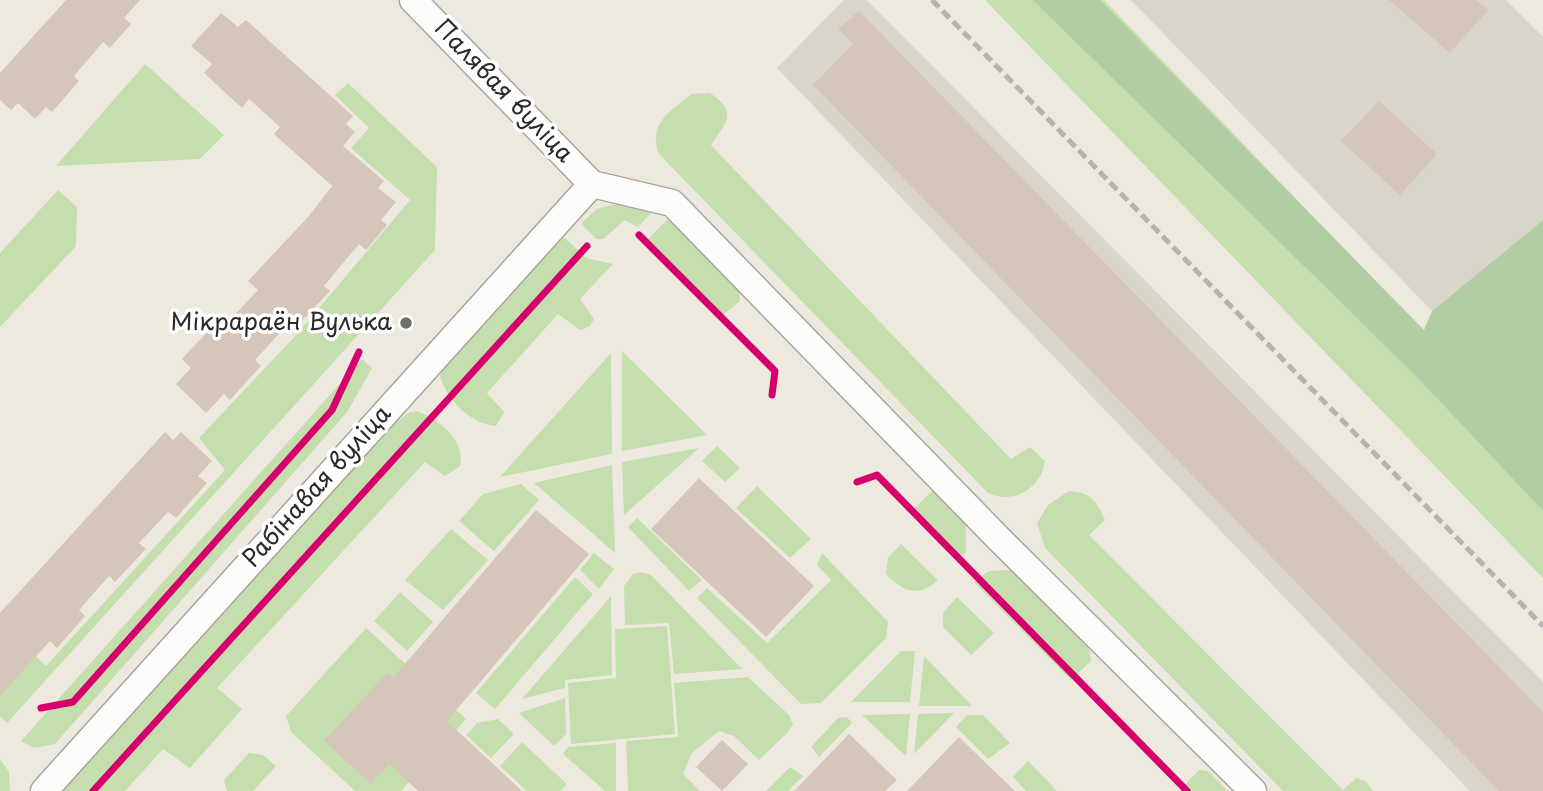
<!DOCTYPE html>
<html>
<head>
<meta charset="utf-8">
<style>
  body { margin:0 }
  canvas { display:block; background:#eee9de }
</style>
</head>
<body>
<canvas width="1543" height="791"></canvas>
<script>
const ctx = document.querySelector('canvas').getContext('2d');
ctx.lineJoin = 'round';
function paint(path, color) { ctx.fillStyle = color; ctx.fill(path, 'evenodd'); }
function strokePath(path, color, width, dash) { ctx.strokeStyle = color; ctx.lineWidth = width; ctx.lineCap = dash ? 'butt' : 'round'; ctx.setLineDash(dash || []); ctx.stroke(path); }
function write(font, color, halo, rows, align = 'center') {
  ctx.font = font + ' "Playpen Sans",sans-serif'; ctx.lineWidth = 7; ctx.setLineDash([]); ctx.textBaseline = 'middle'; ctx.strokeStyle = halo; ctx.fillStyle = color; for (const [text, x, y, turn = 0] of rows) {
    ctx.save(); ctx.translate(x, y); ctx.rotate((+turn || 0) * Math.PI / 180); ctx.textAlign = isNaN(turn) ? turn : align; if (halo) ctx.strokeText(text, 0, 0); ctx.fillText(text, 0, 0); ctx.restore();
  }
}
const industrial = new Path2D(`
  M844,0h23l676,682v109h-73l-693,-723z
  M1131,0h375l37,37v183l-111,91z`);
const green = new Path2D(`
  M985,0h119l320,331 -10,43 129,137v67z
  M145,64l79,71 -24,24 -144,7z
  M348,83l89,84 -2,83 -428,473 -7,-6v-95l46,44 179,-196 -26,-32 99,-105 112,-133 -59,-52 18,-20 -34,-33z
  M710,93c29,20 16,29 1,52l300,314 19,-12 15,14c-3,27 -32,44 -57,32l-329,-339c-11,-32 10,-40 32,-60z
  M58,190l19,17 -1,39 -76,81v-74z
  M619,203l38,4 -19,20 -13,-7 -22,19h-7l-15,-16 16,-14z
  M668,219l71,71 1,11 -17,14 -76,-75z
  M564,237l22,21 27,6 -33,35 14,20 -4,7 -10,4 -22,-16 -71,79 17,19 -8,14c-27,-3 -48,-25 -56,-50l3,-10z
  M622,351l85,84 -85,16z
  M611,353l1,101 -112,23z
  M362,359l10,9 -24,43 -293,333 -21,4 -13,-7z
  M417,411c22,8 49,30 43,55l-15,10 -20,-14 -208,226 25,21 -52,59 -27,-19 -38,42h-62l329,-365 16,-13z
  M717,446l23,22 -15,14 -23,-21z
  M699,448l-75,67 -2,-53z
  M612,465l3,88 -81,-70z
  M521,484l18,16 -45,51 -35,-30 24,-27z
  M757,486l54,53 -21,19 -54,-50z
  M934,489l32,33v30l-7,7 -47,-48z
  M1069,491c21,1 28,10 36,29l-16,15 254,255 13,-12 10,3 7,10h-90l-238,-243 -8,-25 11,-18z
  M637,518l65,62 -13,11 -61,-64z
  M451,529l37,31 -45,50 -38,-30z
  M901,544l37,36c-20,18 -35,12 -52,-6l2,-16z
  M594,553l20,16 -15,20 -19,-19z
  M822,553l66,69 -2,16 -65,65 -20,1 -104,-106 10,-10 60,55 64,-63 -14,-15z
  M1012,570l77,79 2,12 -20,19 -97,-98 15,-11z
  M642,572l9,3 91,94 -68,5 -5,-51 -44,2 -1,-39 9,-12z
  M575,577l18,17 -98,115 -19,-16z
  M400,592l33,30 -26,29 -33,-30z
  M611,596l1,79 -47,5v8l-43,11z
  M957,597l37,36 -23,22 -28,-28v-14z
  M667,626l8,108 -104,10 -3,-61 48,-5 -1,-49z
  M366,628l100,91 -65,72h-46l-64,-59 -5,-16z
  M901,651h14l-5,51h-59z
  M924,656l48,50h-53z
  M748,677l41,38 4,9 -5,8 -29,28 -25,-24 -15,-5 -27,22 -9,21 17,17h-72l-2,-50 52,-4 -4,-54z
  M565,698l1,36 -12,12 -35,-33z
  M954,713l-40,41 4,-40z
  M910,714l-4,42 -44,-41 47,-1z
  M967,715h16l27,28 -22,16 -32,-32z
  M847,717l5,6 -33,34 -8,-10 27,-29z
  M498,719l16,15 -23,24 -25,-23 11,-12z
  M522,742l45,42 -7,7h-33l-27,-25z
  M616,743v48h-11l-42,-37 5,-7z
  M249,753l14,2 13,11 -23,25h-26l-3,-11z
  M0,759l9,13 1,19h-10z
  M1028,761l29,30h-31l-13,-14z
  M790,767l13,9 -15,15h-22z
  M1199,770l9,1 20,20h-49z`);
const forest = new Path2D(`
  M1033,0h67l324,330 8,-19 111,-91v291l-130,-138z`);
const building = new Path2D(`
  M66,0h74l-16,18 7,6 -21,24 -7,-6 -29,34 5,5 -27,31 -6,-5 -11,12 -17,-16 -7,7 -11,-10v-27z
  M1389,0h87l12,10 -38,43z
  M859,11l684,701v79h-44l-686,-706 40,-41 -15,-15z
  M221,13l17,14 8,-7 107,96 -7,8 9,8 -12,14 41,35 -6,7 18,14 -15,18 6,5 -21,25 -7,-6 -35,42 6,5 -31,33 -5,-5 -16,16 -23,25 6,6 -31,34 -6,-6 -18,19 -30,-29 15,-16 -9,-9 41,-44 6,6 29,-31 -10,-9 61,-65 23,-30 -58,-52 6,-7 -31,-28 -7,9 -38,-35 8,-9 -21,-18z
  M1379,101l58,53 -37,41 -59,-54z
  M165,432l8,8 8,-8 31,29 -14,15 9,7 -31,35 -8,-6 -29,31 7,6 -31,33 -6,-6 -30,34 6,6 -28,32 -7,-7 -50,55v-83z
  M699,478l115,108 -48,51 -115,-108z
  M536,510l53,44 -142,167 75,70h-104l-29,-27 -18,20 -47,-43 63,-68 6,5z
  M849,734l48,46 -12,11h-91z
  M959,737l31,30 25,24h-108z
  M722,740l26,24 -26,27 -26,-24z`);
const minor = new Path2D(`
  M413,0l179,184
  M592,184l80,19 327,336 254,252
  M44,791l548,-607`);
const rail = new Path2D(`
  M932,0l611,626`);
const cycleway = new Path2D(`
  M639,235l136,136 -3,24
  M857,482l20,-7 310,316
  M41,708l32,-6 259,-292 27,-58
  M93,791l494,-545`);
const markers = [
  [406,323,7,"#6f6e6a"]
];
const streetNames = [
  ["Палявая вуліца",503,92,46],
  ["Рабінавая вуліца",318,487,-48]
];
const poiNames = [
  ["Мікрараён Вулька",392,323]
];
paint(industrial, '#dad5c9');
paint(green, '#c4deae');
paint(forest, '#b2cda3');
paint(building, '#d5c6b9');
strokePath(minor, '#a8a59f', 29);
strokePath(minor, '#fcfcfa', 26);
strokePath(rail, '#b4b3b2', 5, [10, 5]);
strokePath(cycleway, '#d6006c', 7);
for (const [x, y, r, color] of markers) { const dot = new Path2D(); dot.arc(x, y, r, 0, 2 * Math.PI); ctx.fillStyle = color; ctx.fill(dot); strokePath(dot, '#fff', 2.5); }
write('24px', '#2b2b2b', '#fff', streetNames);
write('24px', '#2b2b2b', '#fff', poiNames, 'right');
</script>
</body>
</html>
